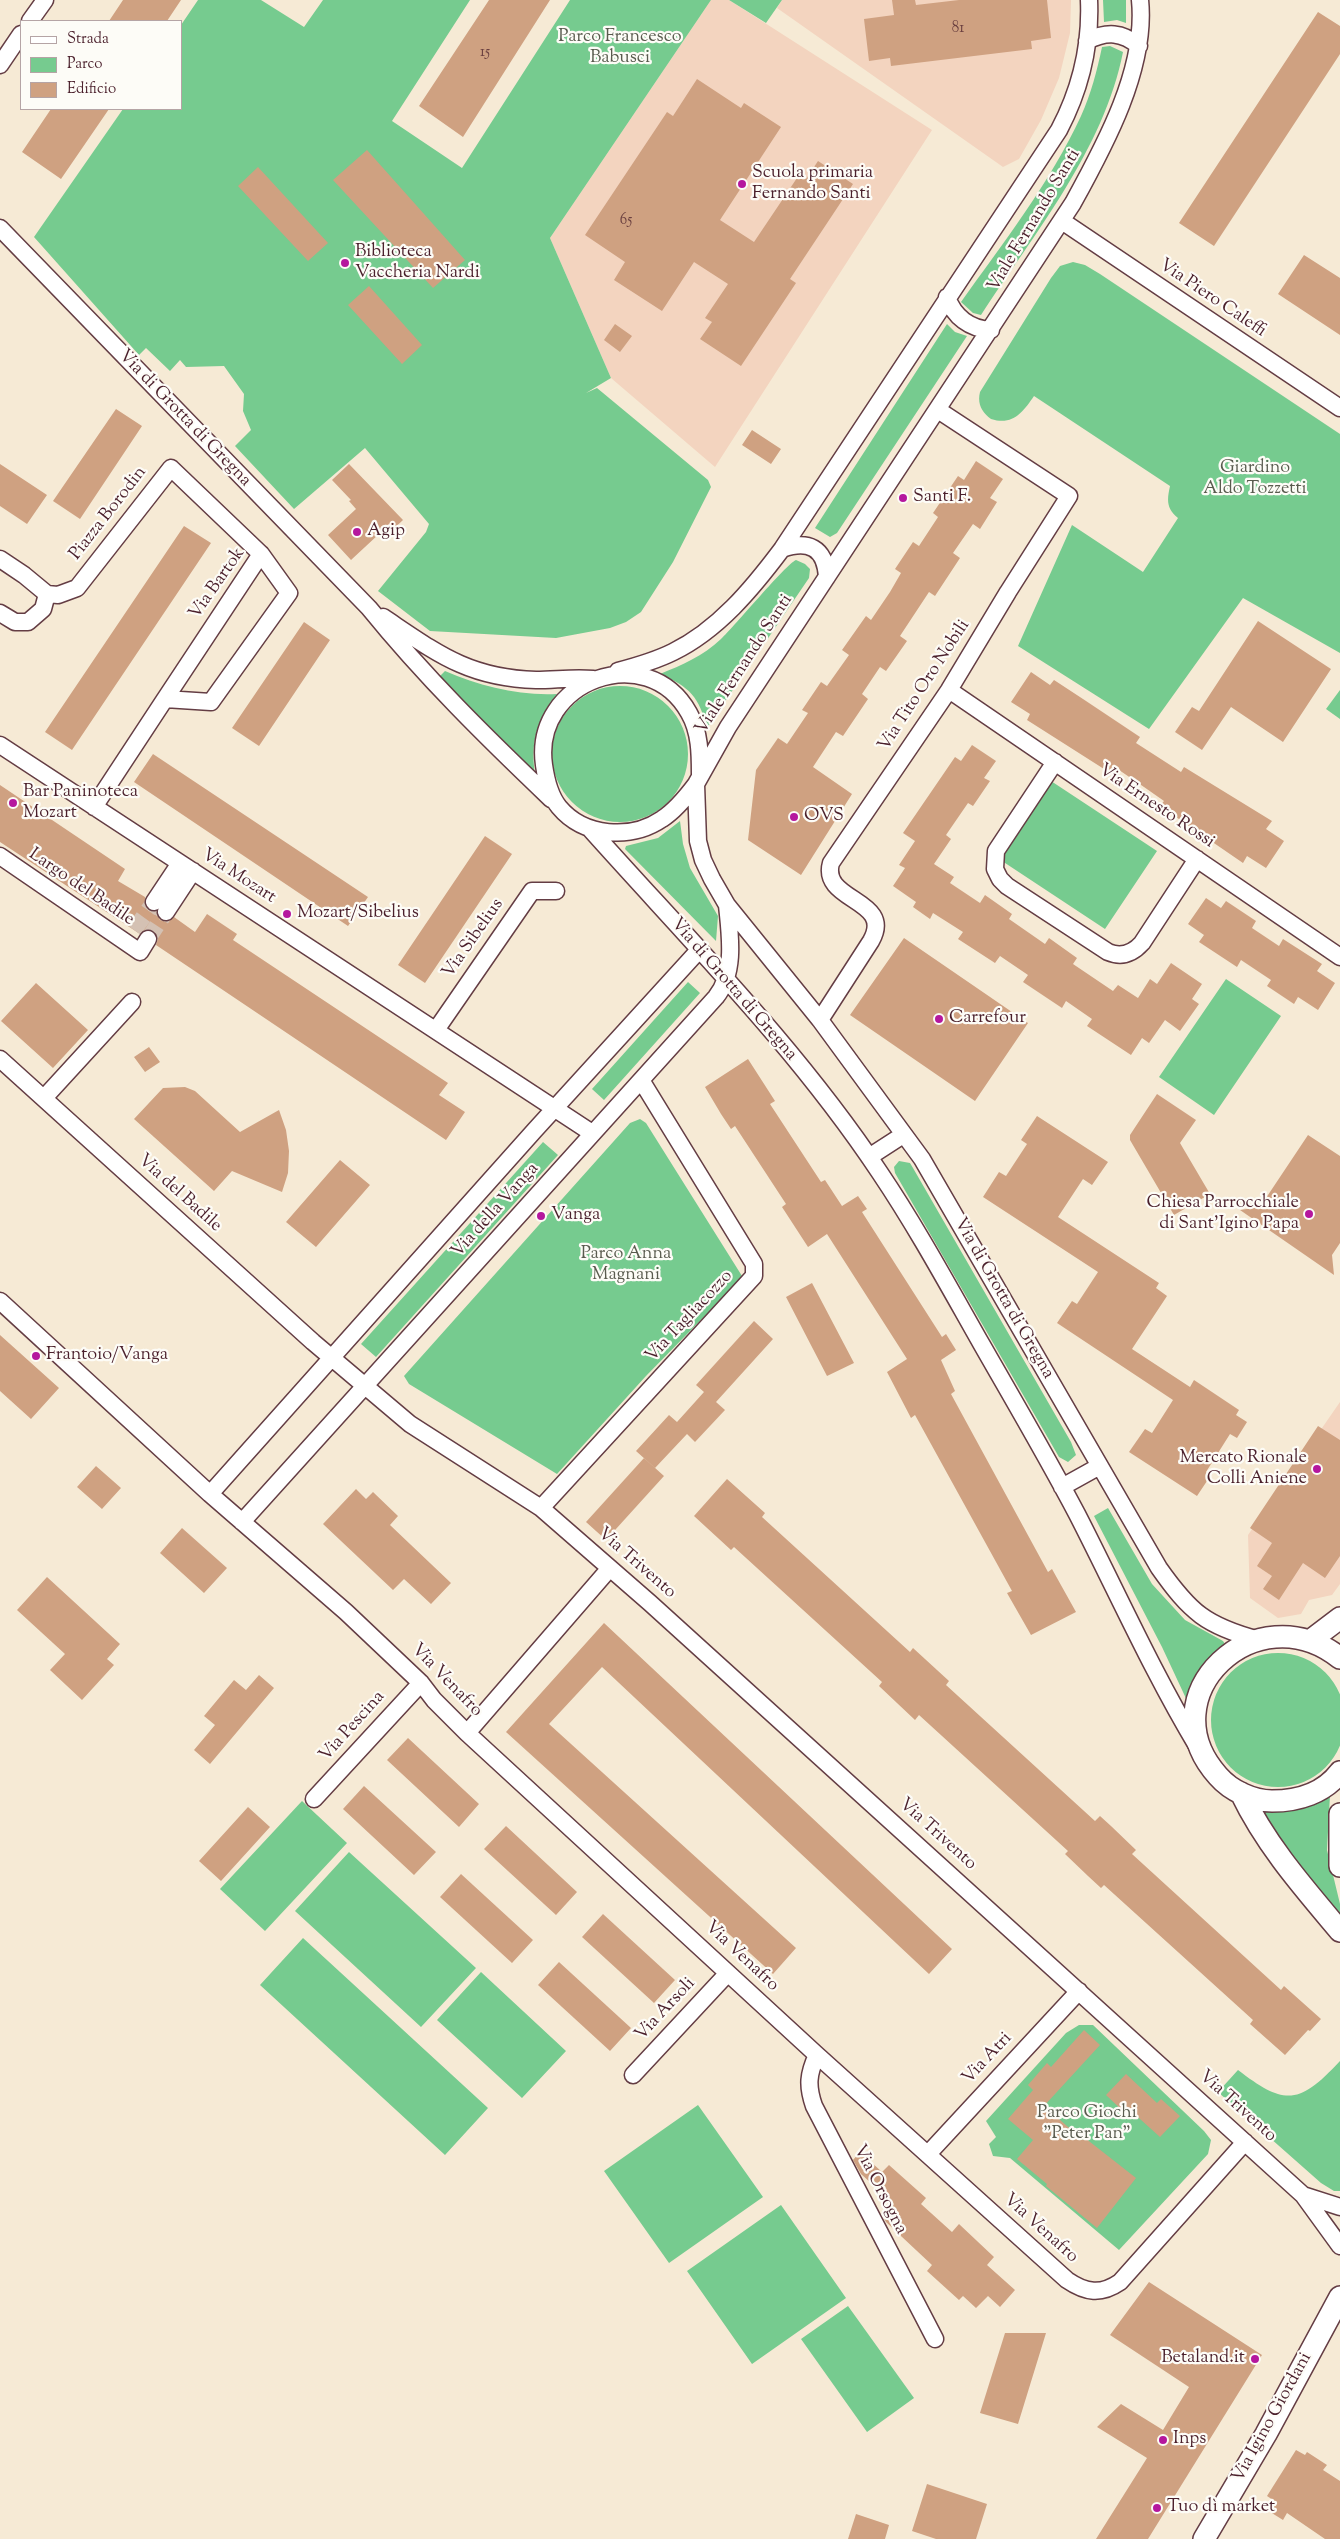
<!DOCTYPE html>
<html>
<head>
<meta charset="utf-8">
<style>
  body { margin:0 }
  #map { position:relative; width:1340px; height:2539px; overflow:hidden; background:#f6ead5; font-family:"Sorts Mill Goudy",serif }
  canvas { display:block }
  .legend { position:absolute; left:20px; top:20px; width:162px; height:90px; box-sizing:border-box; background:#fdfcf7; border:1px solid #b5a4a5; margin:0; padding:6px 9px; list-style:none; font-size:15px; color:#4a1f2b }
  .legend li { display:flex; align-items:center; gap:10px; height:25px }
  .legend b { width:25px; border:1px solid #b5a4a5 }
</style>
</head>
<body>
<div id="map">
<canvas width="1340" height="2539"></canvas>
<ul class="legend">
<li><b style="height:6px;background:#fff"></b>Strada</li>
<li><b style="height:14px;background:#76cb8f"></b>Parco</li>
<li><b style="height:14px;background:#cfa181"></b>Edificio</li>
</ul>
</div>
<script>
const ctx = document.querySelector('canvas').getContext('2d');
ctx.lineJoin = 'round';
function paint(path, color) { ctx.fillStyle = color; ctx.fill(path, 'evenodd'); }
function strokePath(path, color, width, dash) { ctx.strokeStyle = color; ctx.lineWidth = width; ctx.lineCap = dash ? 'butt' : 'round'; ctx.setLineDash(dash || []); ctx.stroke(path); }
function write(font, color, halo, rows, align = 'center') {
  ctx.font = font + ' "Sorts Mill Goudy",serif'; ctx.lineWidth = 4.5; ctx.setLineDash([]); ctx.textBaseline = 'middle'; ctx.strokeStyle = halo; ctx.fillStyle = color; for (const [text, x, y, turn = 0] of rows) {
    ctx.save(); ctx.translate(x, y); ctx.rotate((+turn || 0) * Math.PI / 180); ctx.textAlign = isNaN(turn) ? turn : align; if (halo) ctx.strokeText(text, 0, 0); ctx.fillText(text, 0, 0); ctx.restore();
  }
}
const built = new Path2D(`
  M711,0h18l203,130 -217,337 -104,-89 -61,-140z
  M782,0h289l-1,33 -11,45 -18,42 -22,39 -16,8 -226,-159z
  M1340,1402v182l-8,11 -23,5 -8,14 -23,4 -28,-20 -2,-63z`);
const green = new Path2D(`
  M198,0h63l43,27 19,-27h147l-78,121 70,47 108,-168h141l-161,238 61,140 -25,15 11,-5 111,92 3,7 -38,75 -32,50 -15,10 -16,6 -54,10 -126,-7 -52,-40 48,-59 3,-8 -64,-76 -71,61 -59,-63 16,-16 -8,-19 1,-17 -20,-28 -38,1 -6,-7 -10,11 -24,-23 -7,7 -105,-118 89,-128h58v-84z
  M729,0h53l-16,23z
  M1103,0h23v23l-9,-3 -13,2z
  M1110,46l13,6c-19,97 -89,182 -142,263l-8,-2 -12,-11c42,-59 89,-119 120,-186 10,-22 16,-45 21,-69z
  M1073,262l12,3 15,9 240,160v219l-97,-55 -94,131 -131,-83 54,-121 71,47 35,-54c-12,-10 -11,-18 -8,-32l-136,-90c-11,16 -21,30 -43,23 -9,-7 -14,-15 -11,-27l71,-114 9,-12z
  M947,324l8,8 12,4 -130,197 -7,4 -15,-9z
  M796,560l9,4 5,5 -1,9 -102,150c-8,-31 -17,-41 -47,-54 22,-9 43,-18 61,-35 14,-13 65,-75 75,-79z
  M445,671c35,15 74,25 112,23 -20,25 -27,49 -22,80l-94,-95 -1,-3z
  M552 754a68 68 0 1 1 136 0a68 68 0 1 1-136 0Z
  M1340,690v29l-14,-10z
  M1051,781l106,70 -52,78 -106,-70z
  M680,821l3,23 7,24 28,48 -2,25 -91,-92 1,-3 32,-8z
  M1226,979l55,37 -67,99 -55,-38z
  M688,982l12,11 -96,107 -12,-11z
  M640,1119l6,4 96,153 -3,5 -93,95 -89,98 -148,-90 -5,-8 226,-253z
  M543,1142l15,13 -182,202 -15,-13z
  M899,1161l11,2 3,5 158,274 5,13 -8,7 -9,-5 -164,-284 -1,-6z
  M1108,1508l44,76 33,36 38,21 2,3 -12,13 -23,50 -28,-60 -68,-131z
  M1211 1720a67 67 0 1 1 134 0a67 67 0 1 1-134 0Z
  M1330,1795l-3,55 13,54v17l-86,-111c32,4 48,0 76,-15z
  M302,1801l45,42 -82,88 -45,-42z
  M349,1852l127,116 -55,59 -126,-116z
  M303,1938l185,170 -43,47 -185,-170z
  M481,1972l85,79 -44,47 -85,-78z
  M1079,2025h14l111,106 7,9 -3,14 -89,96 -109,-92 -17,-2 -4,-12 7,-7 -10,-16 80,-88z
  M1340,2061v130h-6l-13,-8 -103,-91 20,-22c47,36 61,35 102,-9z
  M698,2105l65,92 -94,66 -65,-92z
  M781,2205l65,93 -94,66 -65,-93z
  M848,2306l66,92 -47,34 -66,-93z`);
const building = new Path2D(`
  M123,0h58l-14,21h-58z
  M489,0h61l-87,137 -44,-31z
  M892,0h23l1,5 43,-5h88l4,38 -20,3 1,8 -141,17 -1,-8 -21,3 -5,-42 30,-4z
  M1318,12l22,14v28l-126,192 -35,-23z
  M697,79l44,29 3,-5 37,24 -61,93 34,22 45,-67 7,4 12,-18 35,23 -63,95 6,4 -55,83 -41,-27 12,-17 -7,-4 23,-34 -34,-22 -32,49 -48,-31 11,-18 -40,-27 82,-123 6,4z
  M51,109h58l-48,70 -39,-27z
  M367,150l98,110 -32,28 -100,-108z
  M258,167l70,76 -20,18 -70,-75z
  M1304,255l36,23v57l-62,-41z
  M369,286l53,59 -20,19 -54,-59z
  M615,324l17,12 -12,16 -16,-12z
  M116,409l26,17 -62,93 -27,-18z
  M752,430l29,19 -10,15 -29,-19z
  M976,461l27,18 -13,19 7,4 -17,27 -7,-5 -20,29 7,5 -25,38 -6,-4 -29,44 7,5 -21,30 -6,-4 -18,27 6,5 -25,37 -7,-4 -23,35 39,27 -51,81 -53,-35 8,-70 22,-32 9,6 21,-31 -6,-3 19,-28 6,4 22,-31 -7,-5 24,-34 5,4 19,-28 11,-19 -6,-4 18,-27 6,4 19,-29 -5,-4 25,-37 6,4z
  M0,464l47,31 -20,29 -27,-18z
  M349,464l54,56 -20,19 -4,-5 -28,26 -23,-25 28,-26 -7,-8 2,-1 -19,-20z
  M184,526l27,17 -139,207 -27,-18z
  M1258,621l73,48 -48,73 -52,-35 -29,43 -27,-18 17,-25 7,4z
  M304,622l26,18 -71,106 -27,-18z
  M1031,672l19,13 4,-5 29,19 57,38 -4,6 45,29 3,-5 88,54 -6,8 18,12 -18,27 -19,-12 -4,7 -83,-57 4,-5 -20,-14 -25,-17 -4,6 -88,-56 3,-6 -19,-12z
  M972,745l24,16 -12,17 6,3 -17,25 -5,-3 -22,32 5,4 -17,25 20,13 -4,6 30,20 5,-8 27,19 -3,5 36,25 4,-6 28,20 -4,6 40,27 5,-6 20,13 12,-19 7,5 14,-21 31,21 -10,15 7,5 -19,27 -15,-11 -16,23 -7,-5 -11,17 -44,-29 5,-7 -26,-18 -4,7 -39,-26 5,-7 -28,-19 -5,7 -37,-24 5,-7 -30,-19 -3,6 -17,-12 3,-5 -23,-16 12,-18 -6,-3 16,-24 -12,-8 52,-76 6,4z
  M153,754l215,143 -20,29 -214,-144z
  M0,785l125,84 -7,12 27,16v10l4,4 7,1 4,8 6,2 8,-5 21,15 12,-18 30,20 -4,6 215,143 -9,12 26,17 -19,28 -290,-195 2,-6 -4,-8 -6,-2 -8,5 -140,-92z
  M485,836l27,18 -87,129 -27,-18z
  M1206,898l15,10 5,-7 30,20 -4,7 27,18 4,-7 39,25 -5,7 18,12 -17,27 -20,-13 -4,7 -27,-18 4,-6 -30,-20 -4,7 -38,-25 5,-7 -16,-11z
  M904,938l124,85 -53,78 -125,-86z
  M36,983l52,47 -35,38 -52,-47z
  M149,1047l11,15 -15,10 -11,-15z
  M748,1059l27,42 -5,3 51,78 4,-2 17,26 16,-10 9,13 -5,3 80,125 4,-3 10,16 -15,10 14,31 -4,3 97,178 4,-3 24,43 -45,23 -24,-42 5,-2 -97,-176 -4,3 -24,-46 20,-13 -80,-125 -19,13 -26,-40 4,-3 -51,-78 -4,3 -10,-15 -16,-27z
  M185,1087l10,4 45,41 39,-22 7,20 3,21 -1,22 -6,19 -50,-21 -18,20 -80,-72 29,-31z
  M1157,1094l39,26 -16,23 30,51 -36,21 -44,-75v-5z
  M1037,1116l71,46 -16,23 -9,-6 -25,38 101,66 -3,5 11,8 -35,53 58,38 4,-7 45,30 -3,5 11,7 -10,16 -7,-4 -24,38 5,3 -14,21 -68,-44 16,-23 7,4 21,-33 -116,-77 15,-22 5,3 21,-32 -115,-75 16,-25 7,4 21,-32 -6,-4z
  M1308,1135l32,21v87l-8,12 2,20 -94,-65 20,-3z
  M340,1160l30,25 -54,62 -30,-25z
  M812,1283l42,80 -27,13 -41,-79z
  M754,1321l19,18 -57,63 9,8 -30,32 -8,-8 -32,34 -19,-17 33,-36 8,7 27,-30 -8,-7z
  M0,1335l59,53 -28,31 -31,-28z
  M1318,1426l22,14v116l-15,22 -22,-15 -24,37 -16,-11 9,-13 -15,-10 15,-23 -22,-15z
  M644,1458l20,18 -58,64 -20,-18z
  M96,1466l25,22 -19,21 -25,-22z
  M727,1479l38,34 -3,4 148,135 3,-4 36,33 -3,4 149,136 5,-5 11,10 25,24 -4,4 149,136 3,-4 37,33 -11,12 -2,-1 -23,25 -35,-31 3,-4 -149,-135 -3,3 -13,-12 -23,-22 3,-3 -149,-136 -4,5 -36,-34 3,-4 -148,-135 -3,3 -37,-34z
  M356,1489l10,10 7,-7 25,24 -8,9 61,58 -20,21 -27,-25 -11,11 -70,-66z
  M182,1528l45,40 -23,25 -44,-40z
  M47,1577l73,67 -13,15 7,6 -32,35 -32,-30 15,-16 -48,-44z
  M604,1623l348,326 -23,25 -327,-307 -53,57 247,224 -23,26 -267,-242z
  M259,1675l15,13 -64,76 -16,-14 21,-25 -11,-9 30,-36 12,10z
  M408,1738l71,66 -20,23 -72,-67z
  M364,1786l72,66 -22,23 -71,-66z
  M248,1807l22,20 -49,54 -22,-20z
  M506,1826l71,66 -21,23 -72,-66z
  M461,1874l72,66 -21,23 -72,-66z
  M603,1914l72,66 -21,23 -72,-66z
  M559,1962l72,66 -21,23 -72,-66z
  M1084,2030l16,15 -56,61 39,34 2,-2 51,40 -39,50 -51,-42 1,-2 -30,-25 16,-19 -25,-21 25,-29 -5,-5 19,-22 4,4z
  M1126,2074l31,29 4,-4 19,17 -20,21 -30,-27 -4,4 -20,-19z
  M860,2152l22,20 7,-7 37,33 -5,6 31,28 7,-8 35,33 -7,8 28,25 -15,17 -12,-11 -12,12 -13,-12 -4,4 -32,-29 5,-6 -46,-43 -3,-6 11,-12 -33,-30 -8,-14z
  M1149,2282l113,73 -114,184h-52l51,-81 -50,-31 24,-23 42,26 26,-43 -79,-52z
  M1005,2333h41l-28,91 -38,-11z
  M1296,2450l9,5 2,-3 20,13 -4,5 17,11v58h-15l-38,-26 -4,7 -16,-10 6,-10 -6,-4z
  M927,2484l60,20 -11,35h-40l-24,-8z
  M856,2514l33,11 -4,14h-37z`);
const minorTunnel = new Path2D(`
  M134,930l20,-28
  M148,939l18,-27`);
const minor = new Path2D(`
  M30,21l15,-21
  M1087,41c20,-10 35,-9 52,5
  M0,65l21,-31
  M1062,221l278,187
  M0,228l369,380c56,69 118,130 182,191
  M947,297c7,20 23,32 44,33
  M782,549c26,-9 43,-2 45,28
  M261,554l28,39 -78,109 -46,-3z
  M0,559l24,16 23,19 -4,15 -15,13h-13l-15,-9
  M47,594l11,1 19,-7 94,-120 90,86
  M383,617c54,36 85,61 153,63 19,0 38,-3 57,-1
  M618,671c19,-5 37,-10 55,-19 45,-22 79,-63 109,-103l277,-419c21,-40 32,-84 30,-130
  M949,690l391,267
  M0,745l592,388
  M1055,762l-59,89 -1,18 5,10 7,7 101,66c14,6 25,1 34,-9l55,-84
  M700,775c0,-21 0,-43 -11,-62 -42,-75 -157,-32 -145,52 2,14 6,31 15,42 25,30 72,33 103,12 14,-9 25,-23 34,-35l32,-57 345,-524c32,-58 74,-135 67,-203
  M696,784l2,57 5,19 9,19 15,26 93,115 102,139 237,409c31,44 47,58 100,72
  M94,807l71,-108
  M590,829c100,112 207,219 290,344 37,55 69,114 102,172 32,56 65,112 95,169 40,78 75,157 120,232
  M0,856l140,96 8,-13
  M154,902l26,-39
  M166,912l27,-41
  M820,1020l51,-79c24,-42 -51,-39 -40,-78l118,-173 59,-98 61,-96 -131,-86
  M436,1030l96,-139h24
  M0,1059l313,283 97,82 131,84 109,95 653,592 37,51
  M44,1098l88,-96
  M869,1157l34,-22
  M0,1301l210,193 136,118 75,71 13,17 33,33 350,322 250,225c19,13 34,15 53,2l125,-140
  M1062,1487l36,-20
  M210,1494l324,-363 166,-182
  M541,1508l213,-232v-12l-113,-184
  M242,1522l474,-525c20,-25 14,-62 11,-92
  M467,1733l143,-165
  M314,1799l107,-116
  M817,2055c-9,19 -10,31 -3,51l121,233
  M633,2075l95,-102
  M928,2154l151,-163
  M1303,2195l37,12`);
const tertiary = new Path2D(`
  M1311,1640l29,-22
  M1340,1658c-84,-67 -194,38 -122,118 13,15 35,25 54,25 26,0 52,-8 68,-29
  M1241,1793c25,52 62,94 99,138
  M1340,1814v52
  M1204,2539l62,-105 74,-137`);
const markers = [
  [742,184,5,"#b5179e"],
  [345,263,5,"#b5179e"],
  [903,498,5,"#b5179e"],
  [357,532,5,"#b5179e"],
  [13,803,5,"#b5179e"],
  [794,817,5,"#b5179e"],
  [287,914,5,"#b5179e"],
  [939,1019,5,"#b5179e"],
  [1309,1214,5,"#b5179e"],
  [541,1216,5,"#b5179e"],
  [36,1356,5,"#b5179e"],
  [1317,1469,5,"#b5179e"],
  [1255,2359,5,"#b5179e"],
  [1163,2440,5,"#b5179e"],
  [1157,2508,5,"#b5179e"]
];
const numberNames = [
  ["81",958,29],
  ["15",485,53],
  ["65",626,221]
];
const parkNames = [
  ["Parco Francesco",620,38],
  ["Babusci",620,59],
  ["Giardino",1255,469],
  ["Aldo Tozzetti",1255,490],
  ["Parco Anna",626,1255],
  ["Magnani",626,1276],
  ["Parco Giochi",1087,2114],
  ["\"Peter Pan\"",1087,2135]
];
const poiNames = [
  ["Scuola primaria",752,174],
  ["Fernando Santi",752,195],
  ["Biblioteca",355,253],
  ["Vaccheria Nardi",355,274],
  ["Santi F.",913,498],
  ["Agip",367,532],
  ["Bar Paninoteca",23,793],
  ["Mozart",23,814],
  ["OVS",804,817],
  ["Mozart/Sibelius",297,914],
  ["Carrefour",949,1019],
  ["Chiesa Parrocchiale",1299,1204,"right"],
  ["di Sant'Igino Papa",1299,1225,"right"],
  ["Vanga",551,1216],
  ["Frantoio/Vanga",46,1356],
  ["Mercato Rionale",1307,1459,"right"],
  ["Colli Aniene",1307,1480,"right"],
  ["Betaland.it",1245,2359,"right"],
  ["Inps",1173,2440],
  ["Tuo dì market",1167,2508]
];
const streetNames = [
  ["Viale Fernando Santi",1035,221,-59],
  ["Via Piero Caleffi",1212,299,34],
  ["Via di Grotta di Gregna",184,419,46],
  ["Piazza Borodin",109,514,-52],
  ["Via Bartok",218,584,-55],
  ["Viale Fernando Santi",745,665,-57],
  ["Via Tito Oro Nobili",925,686,-57],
  ["Via Ernesto Rossi",1156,807,34],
  ["Via Mozart",238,877,33],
  ["Largo del Badile",81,888,34],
  ["Via Sibelius",474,939,-55],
  ["Via di Grotta di Gregna",733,990,49],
  ["Via del Badile",179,1194,42],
  ["Via della Vanga",496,1211,-48],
  ["Via di Grotta di Gregna",1003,1299,60],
  ["Via Tagliacozzo",690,1317,-47],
  ["Via Trivento",636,1564,41],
  ["Via Venafro",446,1681,46],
  ["Via Pescina",353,1727,-48],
  ["Via Trivento",937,1835,42],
  ["Via Venafro",741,1957,43],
  ["Via Arsoli",666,2010,-47],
  ["Via Atri",988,2059,-47],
  ["Via Trivento",1237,2107,42],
  ["Via Orsogna",879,2190,63],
  ["Via Venafro",1040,2229,42],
  ["Via Igino Giordani",1273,2418,-61]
];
paint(built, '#f3d4bf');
paint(green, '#76cb8f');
paint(building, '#cfa181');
strokePath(minorTunnel, '#d4c1b3', 16, [16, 8]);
strokePath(minor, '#643d44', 19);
strokePath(tertiary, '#643d44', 24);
strokePath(minor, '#fff', 16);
strokePath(tertiary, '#fff', 21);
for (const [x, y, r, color] of markers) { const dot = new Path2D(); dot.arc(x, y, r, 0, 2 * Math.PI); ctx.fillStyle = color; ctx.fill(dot); strokePath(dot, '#fdfcf7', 2); }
write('15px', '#6b4040', null, numberNames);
write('18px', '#595b4e', '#fdfcf7', parkNames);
write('18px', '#4a1f2b', '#fdfcf7', poiNames, 'left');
write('18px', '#4a1f2b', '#fdfcf7', streetNames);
</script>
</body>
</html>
